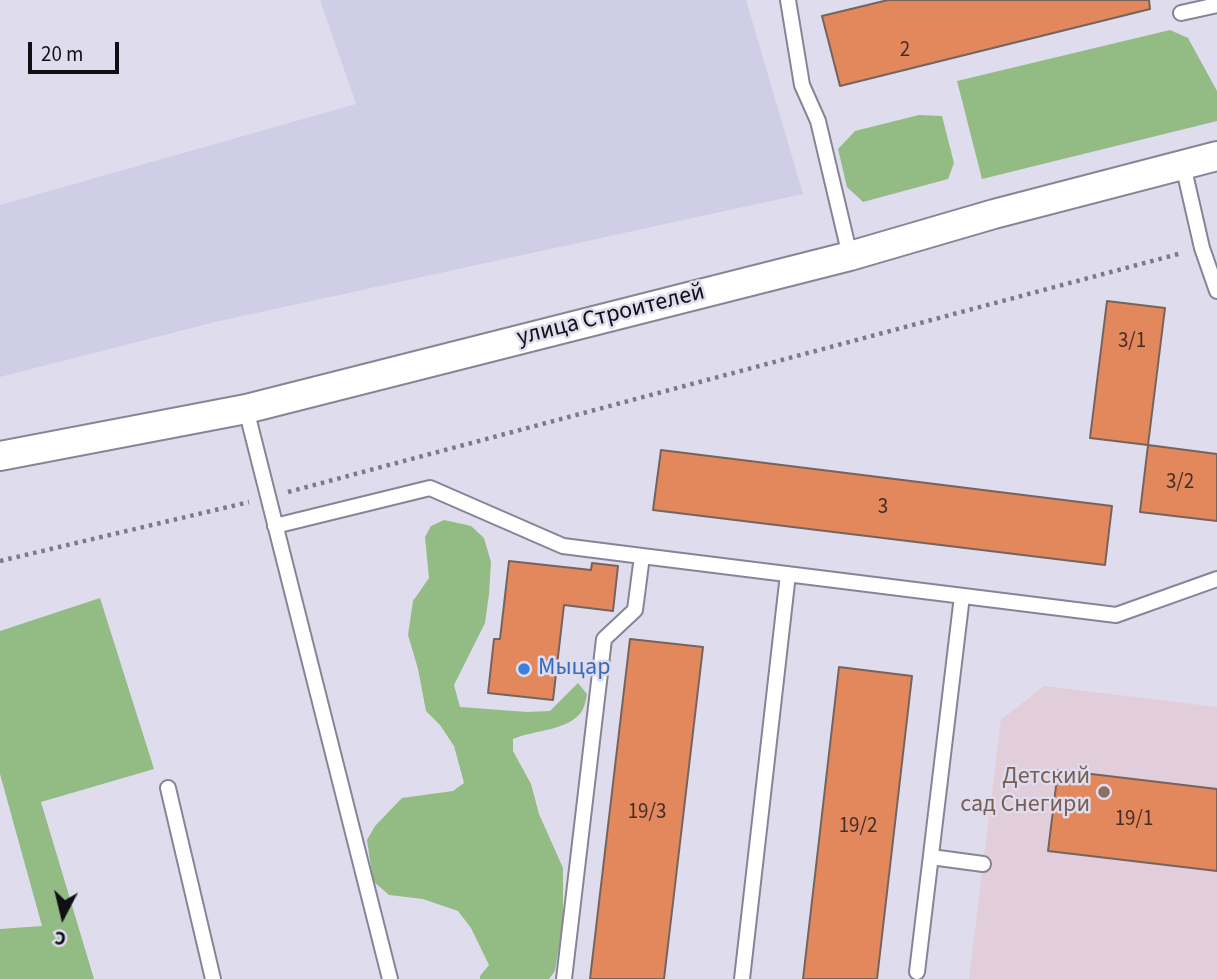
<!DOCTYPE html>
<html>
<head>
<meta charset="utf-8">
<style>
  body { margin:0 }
  #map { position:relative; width:1217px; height:979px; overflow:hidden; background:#dedced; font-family:"Source Sans 3",sans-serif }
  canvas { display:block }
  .north { position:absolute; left:28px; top:881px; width:70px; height:70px; -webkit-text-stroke:5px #dedced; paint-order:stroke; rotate:187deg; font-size:19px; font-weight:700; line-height:28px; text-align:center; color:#100f15 }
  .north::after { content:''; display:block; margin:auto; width:24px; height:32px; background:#100f15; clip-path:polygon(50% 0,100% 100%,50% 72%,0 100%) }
  .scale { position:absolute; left:28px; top:42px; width:91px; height:32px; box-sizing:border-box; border:4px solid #100f15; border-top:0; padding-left:9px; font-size:21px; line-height:24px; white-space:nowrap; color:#100f15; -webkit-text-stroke:5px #dedced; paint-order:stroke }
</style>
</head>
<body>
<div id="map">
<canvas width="1217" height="979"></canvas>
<div class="north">С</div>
<div class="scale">20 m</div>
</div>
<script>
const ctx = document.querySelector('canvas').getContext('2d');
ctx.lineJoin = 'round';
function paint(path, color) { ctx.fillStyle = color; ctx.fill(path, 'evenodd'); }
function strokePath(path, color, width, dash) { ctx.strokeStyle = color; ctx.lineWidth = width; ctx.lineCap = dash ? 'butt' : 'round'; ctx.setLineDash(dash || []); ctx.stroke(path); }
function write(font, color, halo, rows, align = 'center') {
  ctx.font = font + ' "Source Sans 3",sans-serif'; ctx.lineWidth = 5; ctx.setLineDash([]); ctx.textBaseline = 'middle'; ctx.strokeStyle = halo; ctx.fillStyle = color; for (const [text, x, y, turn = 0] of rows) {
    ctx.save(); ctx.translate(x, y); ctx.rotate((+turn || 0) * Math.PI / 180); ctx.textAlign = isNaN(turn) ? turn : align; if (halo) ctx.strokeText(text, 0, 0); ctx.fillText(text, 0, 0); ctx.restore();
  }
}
const built = new Path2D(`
  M320,0h426l57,194 -588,128 -215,55v-172l356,-101z`);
const education = new Path2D(`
  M1044,686l173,21v272h-248l32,-259z`);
const green = new Path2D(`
  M1170,30l18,8 29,53v30l-235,58 -25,-98z
  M919,115l23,1 12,47 -6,16 -85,23 -16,-15 -9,-38 17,-18z
  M444,520l27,6 13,12 7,24 -2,32 -4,29 -31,62 6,22 67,5 23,-1 28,-28 9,11c-1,5 -2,12 -5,17 -13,20 -49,19 -69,28v12l18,33 8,30 24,54v53l-8,50 -6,8h-69v-3l9,-11 -18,-37 -13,-17 -35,-12 -34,-4 -16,-14 -6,-41 8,-14 27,-28 51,-7 11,-8 -10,-37 -14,-21 -14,-14 -8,-42 -10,-34 5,-34 16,-23 -4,-41 6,-11z
  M100,598l54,171 -113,33 53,177h-94v-50l42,-3 -42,-152v-143z`);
const building = new Path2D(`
  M888,0h261l1,9 -310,77 -18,-70z
  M1107,301l58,7 -17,137 -58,-7z
  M1148,445l69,9v67l-77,-9z
  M661,450l451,56 -7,59 -452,-55z
  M509,561l82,9 1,-7 26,3 -5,45 -49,-6 -11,95 -65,-7 6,-54h6z
  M630,639l73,8 -39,332h-74z
  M839,667l73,9 -35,303h-74z
  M1058,770l159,19v82l-169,-20z`);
const path = new Path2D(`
  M288,492l894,-239
  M0,561l249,-59`);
const lane = new Path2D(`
  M788,0l14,85 16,36 32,135
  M1181,13l36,-8
  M1183,165l19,83 15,43
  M246,409l144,570
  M275,526l155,-38 133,58 79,10
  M168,788l45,191
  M931,857l52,7
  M917,972l45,-376
  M564,979l40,-340 31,-29 7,-54 474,59 101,-36
  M742,979l46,-405`);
const street = new Path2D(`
  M0,456l246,-47 604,-153 144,-42 223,-58`);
const markers = [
  [524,669,7,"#3f7fe0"],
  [1104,792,7,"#8d6e63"]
];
const numberNames = [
  ["2",905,51],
  ["3/1",1132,342],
  ["3/2",1180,483],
  ["3",883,508],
  ["19/3",647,813],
  ["19/1",1134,820],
  ["19/2",858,827]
];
const streetNames = [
  ["улица Строителей",611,316,-14]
];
const shopNames = [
  ["Мыцар",538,669]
];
const educationNames = [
  ["Детский",1090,778],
  ["сад Снегири",1090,806]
];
paint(built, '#d0cee6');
paint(education, '#e2cddb');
paint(green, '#93bc84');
paint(building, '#e2885c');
strokePath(building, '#75645d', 2);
strokePath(lane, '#878595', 18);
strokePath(street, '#878595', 32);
strokePath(path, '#7b7a85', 4.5, [3.5, 5]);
strokePath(lane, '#fff', 14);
strokePath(street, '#fff', 28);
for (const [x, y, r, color] of markers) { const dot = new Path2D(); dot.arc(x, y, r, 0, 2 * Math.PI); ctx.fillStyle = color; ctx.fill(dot); strokePath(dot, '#dedced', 2.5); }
write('21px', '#442d27', null, numberNames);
write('24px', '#100f15', '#dedced', streetNames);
write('24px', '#366cbe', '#dedced', shopNames, 'left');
write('24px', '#785e54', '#dedced', educationNames, 'right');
</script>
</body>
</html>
